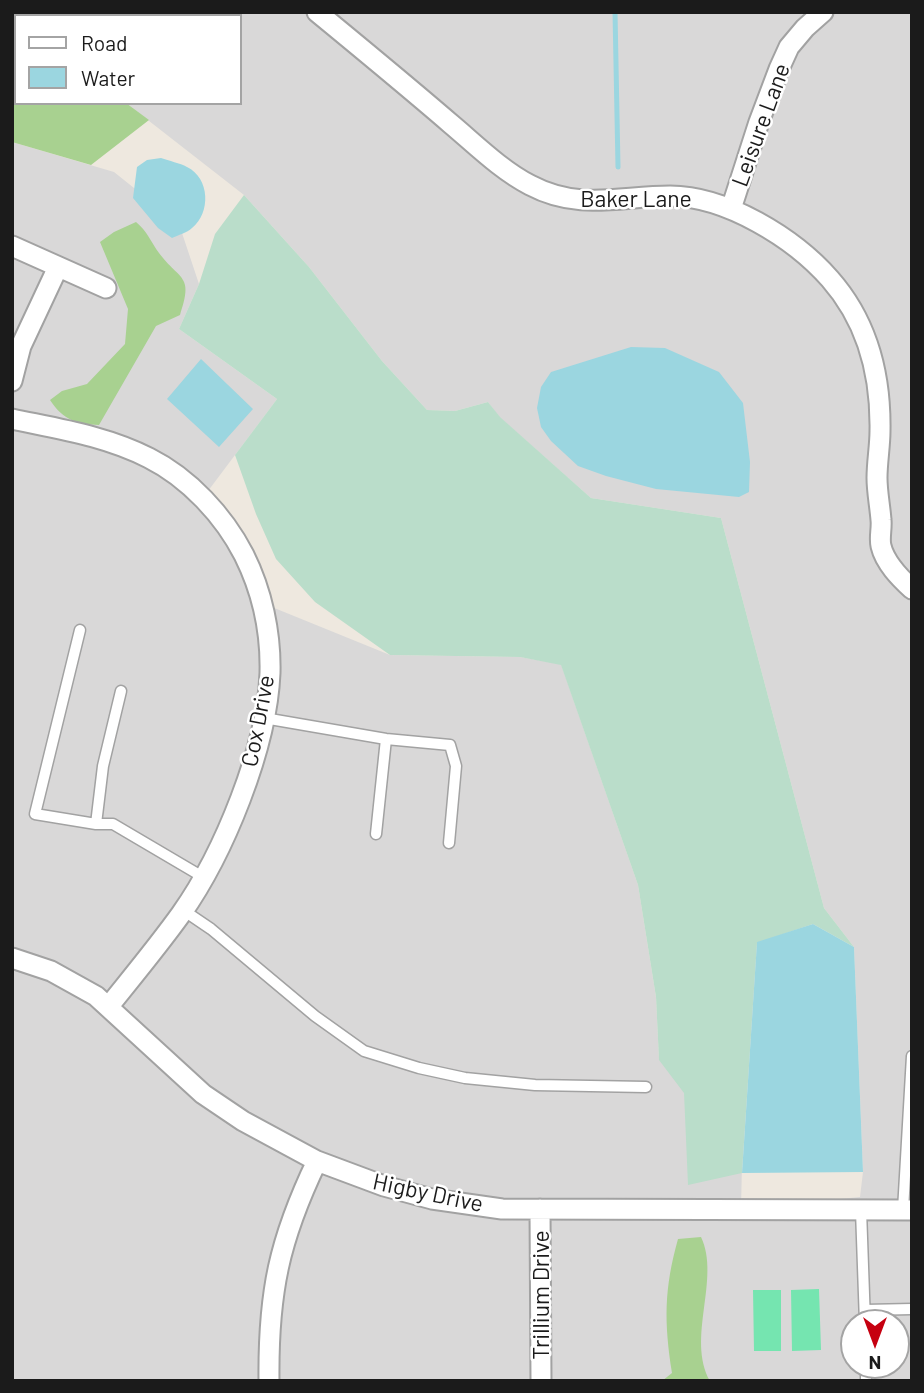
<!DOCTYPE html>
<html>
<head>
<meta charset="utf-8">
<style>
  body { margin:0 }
  #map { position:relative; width:924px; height:1393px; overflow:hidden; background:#eee8df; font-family:Barlow,sans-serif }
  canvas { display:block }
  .frame { position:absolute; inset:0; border:14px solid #1b1b1b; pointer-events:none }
  .legend { position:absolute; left:14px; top:14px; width:228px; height:91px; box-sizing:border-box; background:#fff; border:2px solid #a4a4a4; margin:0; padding:9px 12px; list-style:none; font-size:21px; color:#1b1b1b }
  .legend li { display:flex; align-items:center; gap:14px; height:35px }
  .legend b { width:35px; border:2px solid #a4a4a4 }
  .north { position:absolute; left:840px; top:1309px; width:70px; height:70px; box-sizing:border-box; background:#fff; border:2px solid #a4a4a4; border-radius:50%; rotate:180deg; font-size:19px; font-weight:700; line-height:28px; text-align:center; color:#1b1b1b }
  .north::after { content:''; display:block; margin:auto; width:24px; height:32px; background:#c60010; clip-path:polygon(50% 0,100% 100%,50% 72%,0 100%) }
</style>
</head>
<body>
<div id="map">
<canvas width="924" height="1393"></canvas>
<div class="frame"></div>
<ul class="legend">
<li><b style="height:9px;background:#fff"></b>Road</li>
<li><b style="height:19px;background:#9bd6e0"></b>Water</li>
</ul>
<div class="north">N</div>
</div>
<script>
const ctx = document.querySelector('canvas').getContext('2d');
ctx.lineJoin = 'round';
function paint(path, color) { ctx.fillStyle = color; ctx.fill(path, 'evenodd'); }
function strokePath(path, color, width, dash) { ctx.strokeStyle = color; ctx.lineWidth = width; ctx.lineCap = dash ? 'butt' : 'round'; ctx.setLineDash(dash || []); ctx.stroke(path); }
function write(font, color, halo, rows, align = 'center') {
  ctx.font = font + ' Barlow,sans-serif'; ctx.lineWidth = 5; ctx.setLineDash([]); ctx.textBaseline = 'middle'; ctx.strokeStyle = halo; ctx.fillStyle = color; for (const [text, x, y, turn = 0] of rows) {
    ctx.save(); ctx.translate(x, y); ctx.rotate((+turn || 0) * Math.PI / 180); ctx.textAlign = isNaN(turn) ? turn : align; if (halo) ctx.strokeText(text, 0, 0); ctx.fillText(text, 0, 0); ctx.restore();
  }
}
const residential = new Path2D(`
  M45,12h867v1369h-900v-1239l102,30 65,52 20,60 -20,45 98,70 -75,100 60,104 128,52 130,2 41,7 77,221 18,112 3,62 85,13 -3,137 119,-12 3,-25 -9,-225 -30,-39 -103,-390 -130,-20 -92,-81 -11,-15 -33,9 -28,-1 -45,-49 -73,-94 -65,-72 -118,-92h114v-87h-192zM854,1323h42v42h-42z`);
const forest = new Path2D(`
  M12,12h33l3,4h-32v87h110l23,17 -58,45 -79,-23z
  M136,222c11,9 15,20 23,31 21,28 35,21 21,62l-24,11 -57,99c-22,-1 -36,-5 -49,-25l12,-9 25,-7 38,-40 3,-35 -28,-67 14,-10z
  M701,1237c20,42 -15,101 9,144h-48l10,-8c-8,-51 -8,-84 6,-134z`);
const wetland = new Path2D(`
  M244,195l65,72 73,94 45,49 28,1 33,-9 12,15 91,81 130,20 103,390 30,39 -41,-23 -56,19 -15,230 -54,12 -4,-92 -25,-33 -3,-63 -18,-112 -77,-220 -41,-8 -130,-2 -75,-53 -39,-43 -20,-45 -21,-59 42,-56 -98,-70 20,-45 16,-50z`);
const pitch = new Path2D(`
  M819,1289l2,61 -29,1 -1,-61z
  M753,1290h28v61h-27z`);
const water = new Path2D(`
  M161,158c8,3 19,5 26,9 23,11 24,46 5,61 -5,5 -14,7 -20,10l-14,-10 -25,-30 4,-31 10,-7z
  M631,347l34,1 54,24 24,31 7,59 -1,30 -10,5 -83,-8 -50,-13 -28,-10 -27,-25 -10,-14 -4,-19 4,-21 10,-15z
  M201,359l52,50 -34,38 -52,-48z
  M813,924l41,23 9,225 -121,1 15,-231z`);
const stream = new Path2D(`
  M615,12l3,155`);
const service = new Path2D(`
  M80,630l-45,184 61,10
  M121,691l-18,75 -7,58h17l90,53
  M264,718l122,21 64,6 6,21 -7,77
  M376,834l10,-95
  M183,910l28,19 104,87 49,35 55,17 46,10 70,7 111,2
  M861,1210l4,113
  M903,1210l9,-154
  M865,1310l47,-1
  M866,1365v16`);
const minor = new Path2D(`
  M317,12c45,37 90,74 134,112 25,21 50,46 79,61 49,26 90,11 140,11 56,0 124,42 160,83 37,42 51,96 50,152 0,15 -3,31 -3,47 0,14 3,28 4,42 1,8 -2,18 0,26 4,17 19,32 31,43
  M731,209l28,-87 20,-53 10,-22 16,-19 18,-16
  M12,246l94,42
  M12,381l9,-35 37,-79
  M12,419c47,10 94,17 137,39 40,20 75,58 95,97 18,36 27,78 26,118 -3,75 -46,180 -89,241 -23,32 -48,62 -72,92
  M12,958l39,13 45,25 107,98 40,27 74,40 67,25 48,13 70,10 410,1
  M540,1209l1,172
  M269,1381c-1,-88 10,-141 48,-220`);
const streetNames = [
  ["Leisure Lane",761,125,-70],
  ["Baker Lane",636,199],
  ["Cox Drive",258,721,-79],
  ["Higby Drive",428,1193,12],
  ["Trillium Drive",541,1295,-90]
];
paint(residential, '#d9d8d8');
paint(forest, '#a8d190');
paint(wetland, '#baddca');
paint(pitch, '#75e5b0');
paint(water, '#9bd6e0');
strokePath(stream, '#9bd6e0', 5);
strokePath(service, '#a2a2a2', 13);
strokePath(minor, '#a2a2a2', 23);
strokePath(service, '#fff', 10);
strokePath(minor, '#fff', 19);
write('23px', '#1b1b1b', '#fff', streetNames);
</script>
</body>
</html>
